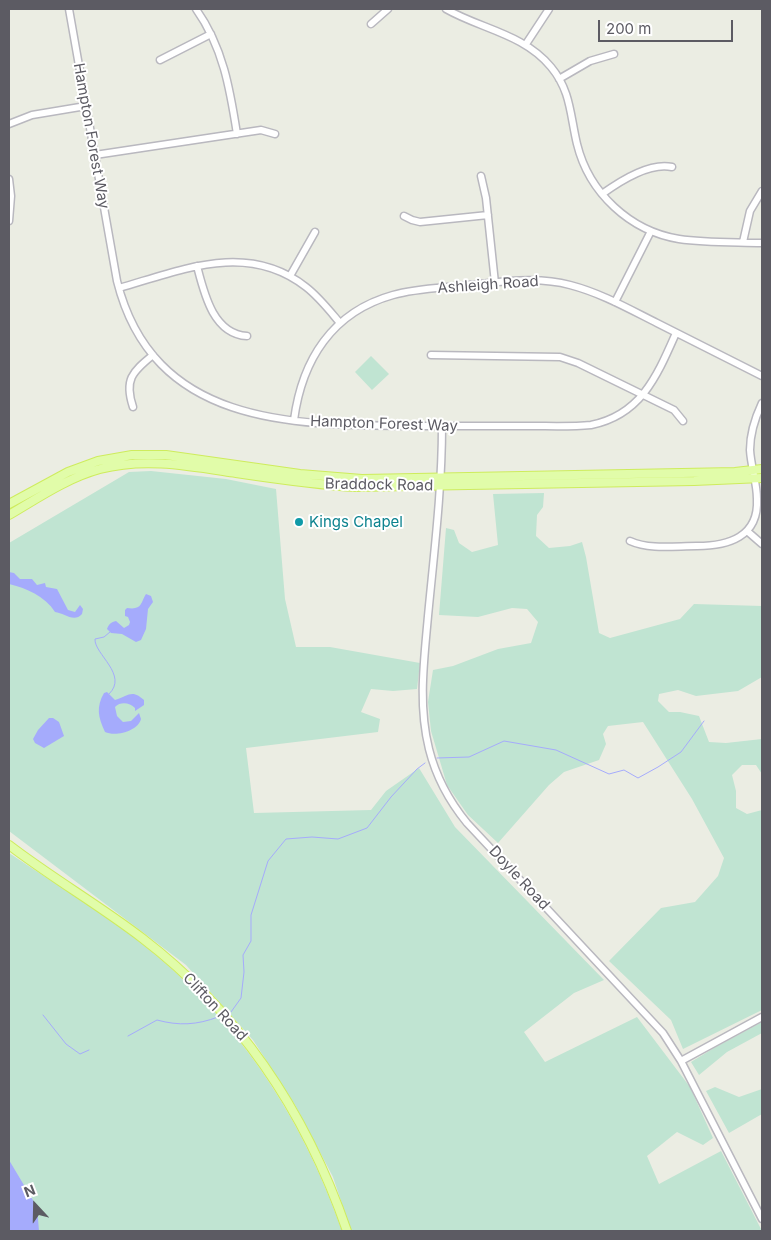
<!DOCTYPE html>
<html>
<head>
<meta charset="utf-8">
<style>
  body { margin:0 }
  #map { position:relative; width:771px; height:1240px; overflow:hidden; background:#ebede3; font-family:Inter,sans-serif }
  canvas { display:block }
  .frame { position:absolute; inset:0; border:10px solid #5c5b63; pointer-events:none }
  .north { position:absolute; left:10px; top:1180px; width:50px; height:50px; -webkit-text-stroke:4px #fff; paint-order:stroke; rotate:339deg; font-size:14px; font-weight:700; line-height:20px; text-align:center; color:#5c5b63 }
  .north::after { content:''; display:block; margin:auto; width:18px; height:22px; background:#5c5b63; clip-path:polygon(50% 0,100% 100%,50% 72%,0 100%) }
  .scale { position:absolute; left:598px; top:20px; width:135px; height:22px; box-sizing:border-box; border:2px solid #5c5b63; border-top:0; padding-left:6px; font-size:15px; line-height:18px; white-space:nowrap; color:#5c5b63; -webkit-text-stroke:4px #fff; paint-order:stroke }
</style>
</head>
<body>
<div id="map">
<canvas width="771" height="1240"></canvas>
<div class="frame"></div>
<div class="north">N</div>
<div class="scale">200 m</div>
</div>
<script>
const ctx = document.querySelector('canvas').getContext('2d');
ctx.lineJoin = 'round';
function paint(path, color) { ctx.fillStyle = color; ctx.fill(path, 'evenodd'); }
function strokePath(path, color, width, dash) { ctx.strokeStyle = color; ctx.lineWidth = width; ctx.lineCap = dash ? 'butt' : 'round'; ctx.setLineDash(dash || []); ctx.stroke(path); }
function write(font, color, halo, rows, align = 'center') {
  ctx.font = font + ' Inter,sans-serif'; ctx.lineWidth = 4; ctx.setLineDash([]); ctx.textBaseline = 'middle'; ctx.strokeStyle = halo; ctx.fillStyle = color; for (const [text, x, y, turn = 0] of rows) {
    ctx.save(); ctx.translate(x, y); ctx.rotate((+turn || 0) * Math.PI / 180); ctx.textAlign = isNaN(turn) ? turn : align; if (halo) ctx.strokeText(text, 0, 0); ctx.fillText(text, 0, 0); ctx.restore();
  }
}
const green = new Path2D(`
  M371,356l18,18 -17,16 -17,-18z
  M151,471l75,8 50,10 9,110 11,48h34l90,16 -3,26 -24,2 -22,-2 -10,23 19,7 -2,13 -132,16 8,65 117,-3 15,-19 33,-23 36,59 149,153 -30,13 -50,39 21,30 92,-45 53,70 23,51 -10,7 -26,-13 -30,24 12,28 62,-33 41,80h-411l-18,-54 -38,-72 -42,-65 -67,-75 -177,-134v-288l120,-71z
  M544,493l-1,14 -6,8 -1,21 13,12 21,-2 12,-4 4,15 13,76 11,5 70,-19 14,-15 68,2v71l-24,14 -42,5 -18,-6 -19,4 -1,7 11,11h11l19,4 10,26 17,1 36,-4v35l-6,-9h-14l-10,10 4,16v17l11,6 15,-4v200l-79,39 -12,-29 -62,-59 52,-53 34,-6 23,-26 6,-18 -32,-59 -49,-77 -35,4 -5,8 3,10 -7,16 -35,12 -15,13 -51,58 -30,-28 -21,-30 -16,-54 -3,-29 5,-32 20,-4 45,-17 33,-6 7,-21 -11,-13 -15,-1 -34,9 -39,-2 7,-87 8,2 5,13 13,9 26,-7 -5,-51z
  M9,853c52,35 108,68 155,109 85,74 141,164 178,269h-333z
  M762,1022v11l-35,19 -28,23 -8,-13 23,-14z
  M715,1087l24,10 23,-8v25l-33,19 -23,-42z`);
const water = new Path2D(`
  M9,572l5,1 6,6h12l5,6 8,-2 1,4 11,2 11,21 7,2 5,-7 3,4 -1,5c-8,9 -18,-1 -27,-2 -10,-16 -29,-24 -46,-28z
  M146,594l5,2 2,6 -5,7 -2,20 -5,11 -5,2 -14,-8 -11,-1 -4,-4c2,-5 4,-7 9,-8l8,7 5,-3 1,-3 -2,-5 -3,-1v-6l2,-2c15,2 13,-4 19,-14z
  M107,692l8,8c14,-4 16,-11 29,0v5l-9,6v-3c-5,-5 -14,-7 -20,-1l2,9 6,6 8,-1 8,-8 2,6c-3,12 -25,18 -36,13 -7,-15 -9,-25 -1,-39z
  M49,718h4l6,4 5,14 -20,12 -9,-5 -2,-4 5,-9z
  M9,1160l28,47 2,24h-30z`);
const stream = new Path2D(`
  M109,694c20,-19 -15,-40 -14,-55l9,-2 6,-5
  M437,758l32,-1 35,-16 52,9 53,24 15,-4 14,8 20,-11 23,-15 23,-31
  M231,1012l10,-14 3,-26 -1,-17 8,-14v-26l17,-54 18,-22 26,-2 26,2 29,-11 24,-31 26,-28 8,-6
  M43,1015l23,29 14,10 9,-4
  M128,1036l29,-16c22,6 40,5 61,-3`);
const minor = new Path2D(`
  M69,9l48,272c38,152 189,144 314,145 33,0 66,0 99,0 20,0 41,1 61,-1 50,-10 66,-49 85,-92
  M196,9c27,38 34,80 41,125
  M446,9c35,20 78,25 105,58 20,24 19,48 26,77 12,49 53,87 102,95 27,4 56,3 83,4
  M371,24l17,-15
  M526,44l23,-35
  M160,60l51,-26
  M559,79l31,-18 24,-7
  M9,124l23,-9 54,-9
  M95,155l166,-25 14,4
  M481,176l5,22 9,85
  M9,179l2,17 -2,25
  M602,194c18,-13 48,-32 70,-27
  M404,216l8,4 8,2 68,-7
  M743,242l7,-31 12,-20
  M197,266c7,27 16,68 50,70
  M290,276l25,-44
  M119,288c63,-18 128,-47 187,-1 13,10 23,23 34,36
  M615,302l36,-71
  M431,355l129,2 18,6 96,47 9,11
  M133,407c-9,-27 -1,-35 20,-52
  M294,420c8,-60 38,-108 99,-125 24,-7 51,-7 75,-10 34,-3 69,-9 102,0 31,8 59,24 87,38 35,18 70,35 105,53
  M442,426c0,64 -8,127 -14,190 -4,45 -10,89 1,133 7,28 20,52 38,74l196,210 18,28 81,158
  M747,531l15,13
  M630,541c20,9 45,5 67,5 31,0 62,-9 60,-47 0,-16 -6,-32 -7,-49 0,-17 5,-32 12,-47
  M681,1061l81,-44`);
const major = new Path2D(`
  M9,504l59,-32 30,-11 34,-6h34l134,19 62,5 373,-7 27,-3
  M9,515c29,-17 58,-37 91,-46 45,-12 90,-3 136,4 40,6 80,12 120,14l338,-6 68,-3
  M9,845c43,33 90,60 133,93 98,75 165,177 205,293`);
const markers = [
  [299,522,5,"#0f9aa8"]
];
const streetNames = [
  ["Hampton Forest Way",91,136,80],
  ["Ashleigh Road",488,285,-4],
  ["Hampton Forest Way",384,424,2],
  ["Braddock Road",379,485,1],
  ["Doyle Road",519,878,47],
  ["Clifton Road",215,1007,47]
];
const cultureNames = [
  ["Kings Chapel",309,522]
];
paint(green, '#c0e4d2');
paint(water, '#a5abfc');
strokePath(stream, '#a5abfc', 1);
strokePath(minor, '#b9b8bf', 9);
strokePath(major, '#ceec5d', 10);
strokePath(minor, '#fff', 6);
strokePath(major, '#e1fca9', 8);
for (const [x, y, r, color] of markers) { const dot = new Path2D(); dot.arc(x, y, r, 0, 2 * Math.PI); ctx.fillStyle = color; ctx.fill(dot); strokePath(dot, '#fff', 2); }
write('15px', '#5c5b63', '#fff', streetNames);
write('15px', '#0d838f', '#fff', cultureNames, 'left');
</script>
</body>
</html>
